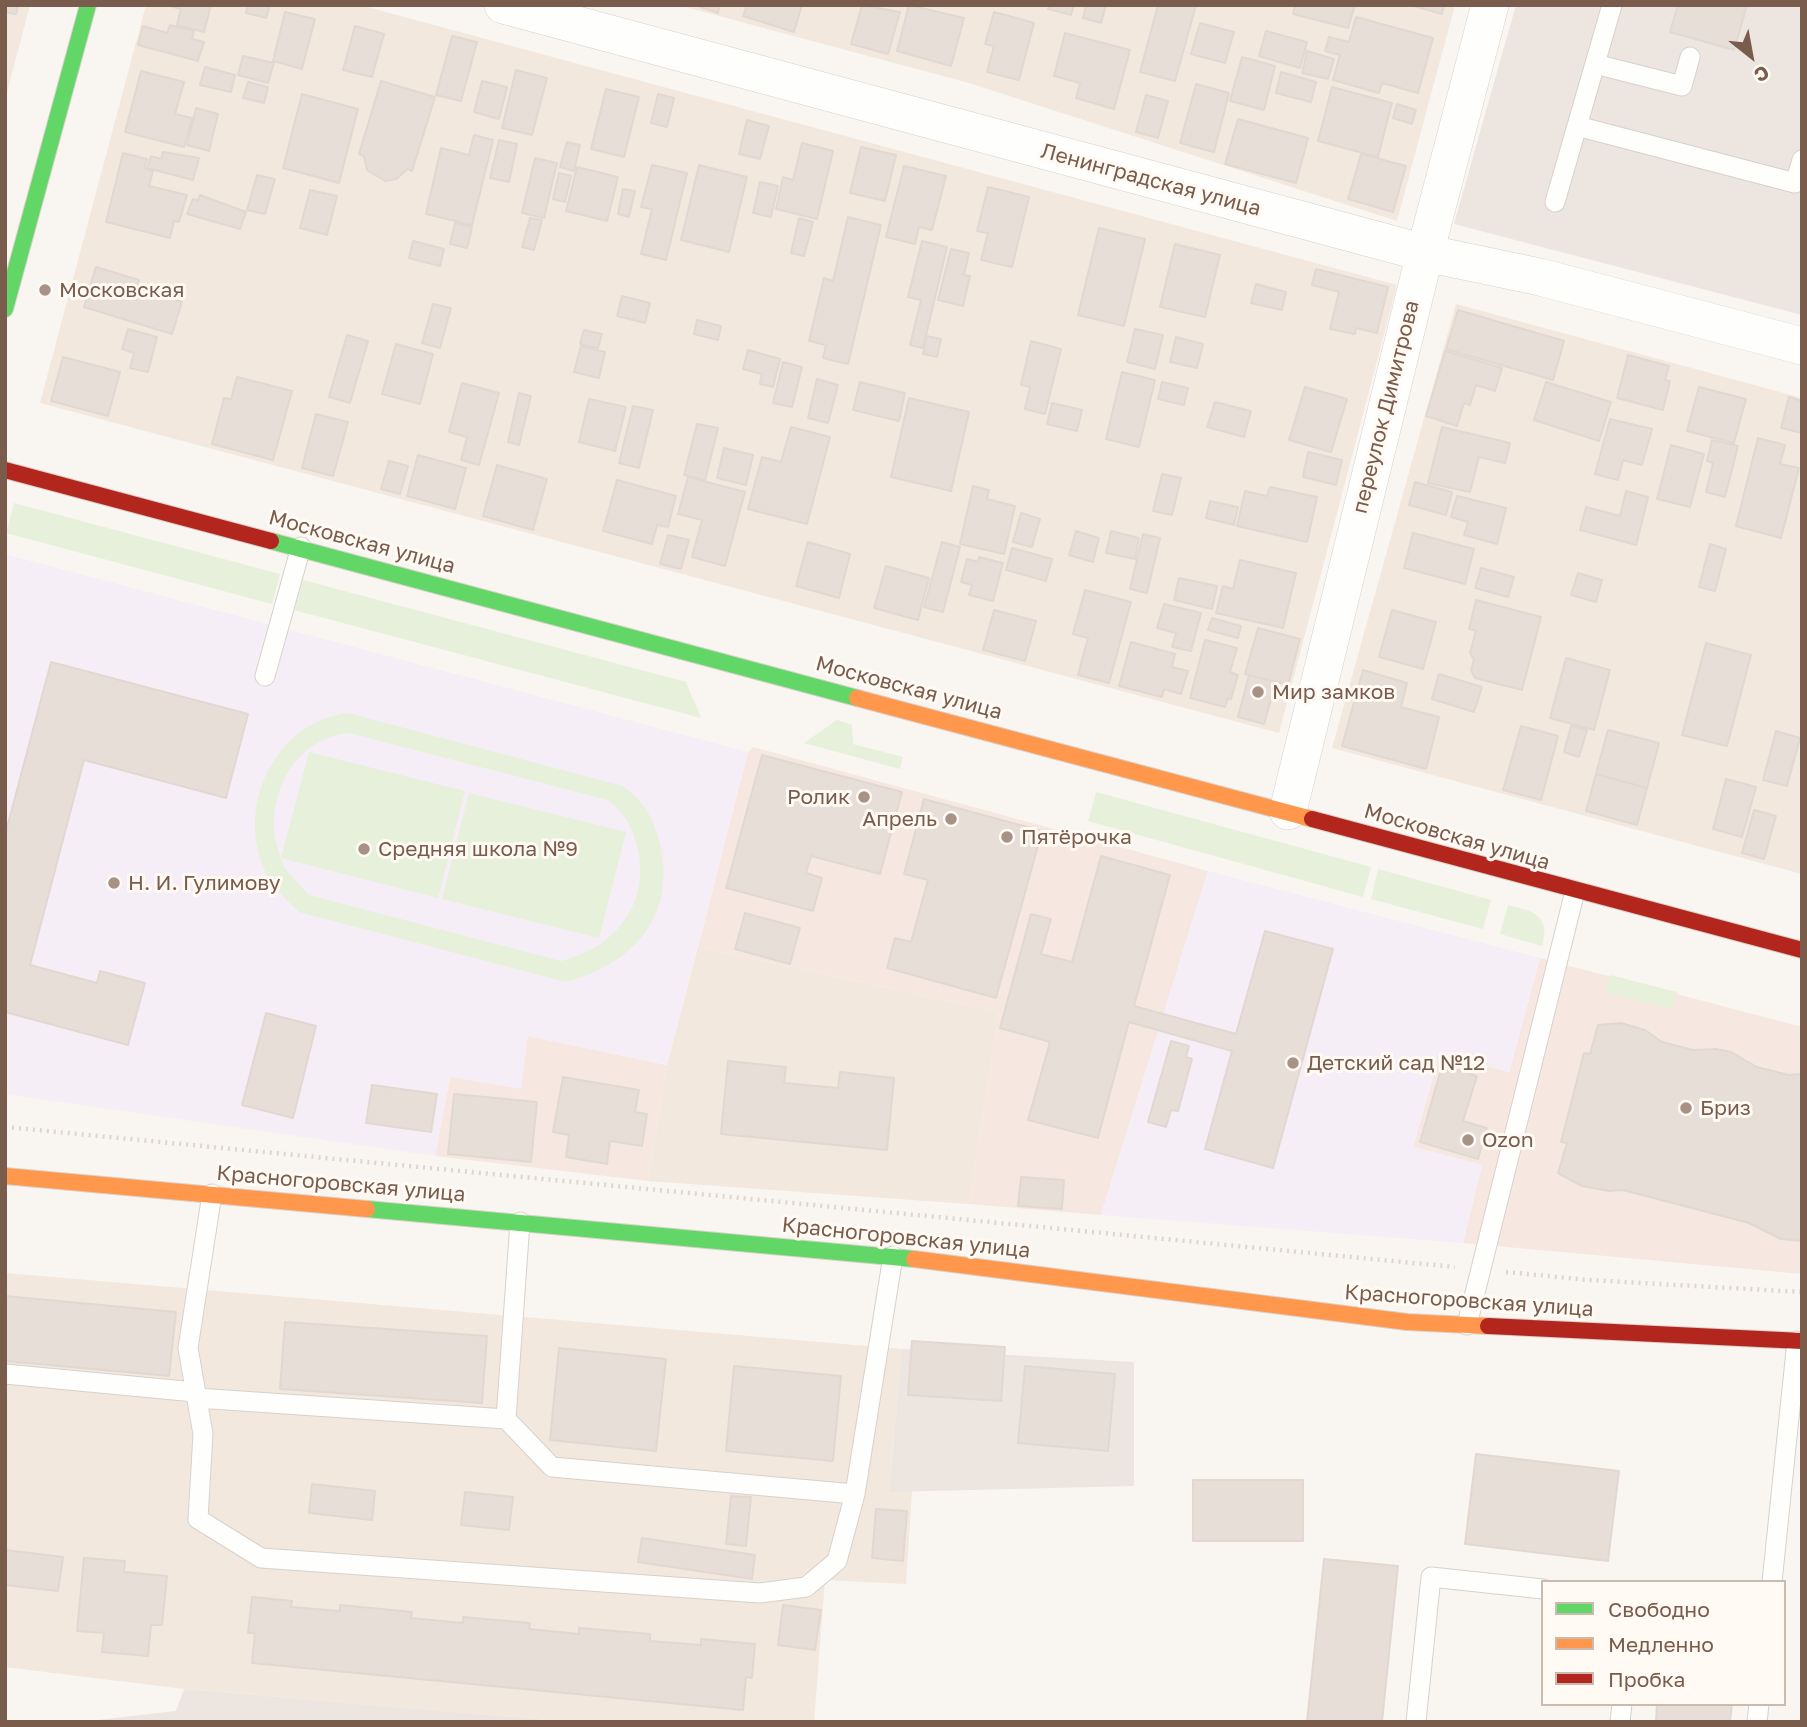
<!DOCTYPE html>
<html>
<head>
<meta charset="utf-8">
<style>
  body { margin:0 }
  #map { position:relative; width:1807px; height:1727px; overflow:hidden; background:#f9f5f0; font-family:"Golos Text",sans-serif }
  canvas { display:block }
  .frame { position:absolute; inset:0; border:7px solid #7a5c4d; pointer-events:none }
  .legend { position:absolute; left:1541px; top:1580px; width:245px; height:126px; box-sizing:border-box; background:#fffaf3; border:2px solid #cabbb1; margin:0; padding:9px 12px; list-style:none; font-size:21px; color:#7a5c4d }
  .legend li { display:flex; align-items:center; gap:14px; height:35px }
  .legend b { width:35px; border:2px solid #cabbb1 }
  .north { position:absolute; left:1716px; top:21px; width:70px; height:70px; -webkit-text-stroke:5px #fffaf3; paint-order:stroke; rotate:149deg; font-size:19px; font-weight:700; line-height:28px; text-align:center; color:#7a5c4d }
  .north::after { content:''; display:block; margin:auto; width:24px; height:32px; background:#7a5c4d; clip-path:polygon(50% 0,100% 100%,50% 72%,0 100%) }
</style>
</head>
<body>
<div id="map">
<canvas width="1807" height="1727"></canvas>
<div class="frame"></div>
<ul class="legend">
<li><b style="height:9px;background:#63d668"></b>Свободно</li>
<li><b style="height:9px;background:#ff974d"></b>Медленно</li>
<li><b style="height:9px;background:#b3261e"></b>Пробка</li>
</ul>
<div class="north">С</div>
</div>
<script>
const ctx = document.querySelector('canvas').getContext('2d');
ctx.lineJoin = 'round';
function paint(path, color) { ctx.fillStyle = color; ctx.fill(path, 'evenodd'); }
function strokePath(path, color, width, dash) { ctx.strokeStyle = color; ctx.lineWidth = width; ctx.lineCap = dash ? 'butt' : 'round'; ctx.setLineDash(dash || []); ctx.stroke(path); }
function write(font, color, halo, rows, align = 'center') {
  ctx.font = font + ' "Golos Text",sans-serif'; ctx.lineWidth = 6; ctx.setLineDash([]); ctx.textBaseline = 'middle'; ctx.strokeStyle = halo; ctx.fillStyle = color; for (const [text, x, y, turn = 0] of rows) {
    ctx.save(); ctx.translate(x, y); ctx.rotate((+turn || 0) * Math.PI / 180); ctx.textAlign = isNaN(turn) ? turn : align; if (halo) ctx.strokeText(text, 0, 0); ctx.fillText(text, 0, 0); ctx.restore();
  }
}
const residential = new Path2D(`
  M5,5h25l-25,95z
  M146,5h214l1037,280 -118,448 -1239,-330z
  M678,5h777l-58,216 -428,-138z
  M1456,304l346,94v476l-470,-126z
  M698,947l301,65 -30,192 -321,-23 19,-116z
  M5,1273l897,76 -13,142h23l-6,93 -81,-4 -11,142h-242l-388,-33 -179,-22z`);
const commercial = new Path2D(`
  M753,747l455,124 -107,344 -132,-11 30,-192 -301,-65 50,-195z
  M1540,958l262,69v247l-339,-31 19,-78 -69,-18 27,-94 69,19z
  M528,1036l139,29 -19,116 -213,-25 15,-79z`);
const industrial = new Path2D(`
  M1516,5h286v310l-348,-91z
  M902,1349l232,13v124l-245,6z
  M184,1689l388,33h-492l96,-11z`);
const education = new Path2D(`
  M5,554l743,198 -81,313 -139,-29 -7,53 -71,-12 -15,79 -430,-62z
  M1208,871l332,87 -31,114 -69,-19 -27,94 69,18 -19,78 -362,-28z`);
const green = new Path2D(`
  M14,503l266,71 -8,30 -266,-71z
  M303,580l383,102 15,36 -407,-108z
  M348,713l275,73c23,17 32,35 38,63 14,70 -31,116 -95,133l-267,-70c-10,-10 -22,-20 -29,-32 -39,-65 2,-158 78,-167zM349,733l259,67c18,14 25,29 30,50 12,55 -25,99 -77,111l-252,-66 -24,-26 -4,-11 157,40 27,-107 -156,-39 -28,106c-21,-52 8,-119 68,-125z
  M837,720l15,5 1,19 50,13 -3,12 -96,-26z
  M1096,792l275,75 -8,30 -275,-76z
  M469,793l157,39 -27,106 -157,-39z
  M1378,869l113,31 -8,29 -112,-30z
  M1508,905c26,7 43,9 34,41l-42,-12z
  M1610,975l67,17 -5,17 -67,-17z`);
const building = new Path2D(`
  M5,5h13l-2,9 -11,-2z
  M166,5h45l-7,27 -27,-7 4,-16z
  M248,5h22l-4,13 -20,-5z
  M695,5h25l-2,8z
  M747,5h55l-8,27 -51,-16z
  M862,5l38,7 -12,42 -37,-10z
  M909,5l55,13 -13,48 -54,-15z
  M1050,5h24l-3,10 -23,-6z
  M1086,5h20l-5,18 -18,-5z
  M1158,5h38l-21,76 -35,-9z
  M1295,5h60l-7,23 -55,-14z
  M1410,5h34l-2,9z
  M1678,5h69l-13,45 -64,-18z
  M285,12l30,7 -13,50 -29,-8z
  M994,12l40,11 -15,57 -32,-8 7,-26 -9,-2z
  M1356,17l77,21 -15,55 -36,-10 -3,10 -46,-13 7,-25 -15,-4 4,-14 20,5z
  M1200,23l34,9 -9,31 -34,-9z
  M170,25l24,6 -2,8 12,3 -6,19 -60,-16 5,-19 24,7z
  M355,26l29,8 -12,43 -29,-7z
  M1266,31l41,11 -7,26 -41,-12z
  M1065,33l65,17 -16,59 -38,-11 4,-15 -26,-7z
  M452,36l25,6 -16,59 -25,-6z
  M1307,51l27,8 -6,20 -26,-6z
  M243,56l31,7 -6,20 -30,-8z
  M1242,57l33,9 -11,44 -34,-9z
  M205,67l30,8 -4,17 -31,-7z
  M516,70l31,8 -15,57 -30,-7z
  M141,71l43,11 -9,32 17,4 -8,29 -59,-15z
  M1281,72l35,10 -5,20 -35,-9z
  M381,81l54,16 -23,74 -4,-2 -12,10 -11,2 -18,-11 -3,-14 -5,-2z
  M482,81l25,6 -8,32 -25,-7z
  M248,82l20,5 -4,16 -21,-5z
  M1196,84l33,9 -15,59 -34,-9z
  M1332,87l60,16 -14,54 -60,-16z
  M606,89l33,8 -15,60 -33,-8z
  M302,94l56,15 -19,74 -56,-15z
  M658,94l16,4 -7,29 -16,-4z
  M1146,95l22,6 -10,37 -22,-6z
  M1397,104l19,6 -4,14 -19,-6z
  M196,108l22,6 -9,37 -22,-6z
  M1238,119l70,19 -12,45 -71,-19z
  M747,120l22,6 -9,33 -21,-5z
  M474,135l19,5 -21,85 -46,-11 15,-66 28,7z
  M499,140l18,4 -8,38 -19,-4z
  M567,142l13,3 -6,26 -14,-4z
  M802,143l31,8 -16,68 -41,-10 7,-32 10,3z
  M861,147l35,8 -11,46 -35,-8z
  M163,152l36,6 -6,22 -46,-12 4,-12 10,3z
  M123,153l24,6 -3,9 9,3 -4,15 38,9 -8,27 -5,-1 -4,17 -64,-16z
  M1361,154l45,12 -13,46 -45,-13z
  M535,158l22,5 -13,55 -22,-5z
  M652,165l35,8 -21,87 -25,-6 11,-45 -11,-2z
  M699,165l48,12 -18,75 -48,-12z
  M904,166l42,10 -14,54 -13,-3 -4,17 -29,-7z
  M577,167l41,10 -11,44 -41,-10z
  M559,173l12,3 -6,26 -12,-3z
  M257,175l18,4 -10,35 -18,-4z
  M760,182l18,4 -7,31 -18,-4z
  M988,187l41,10 -17,70 -31,-7 7,-27 -11,-2z
  M623,189l12,2 -6,26 -11,-3z
  M310,190l27,6 -10,39 -27,-7z
  M200,195l46,17 -6,17 -53,-15 6,-15 5,2z
  M848,217l33,8 -33,139 -25,-6 3,-13 -17,-4 15,-63 9,3z
  M530,218l12,2 -8,30 -12,-3z
  M799,218l14,4 -9,34 -13,-3z
  M455,223l17,4 -5,21 -17,-4z
  M1099,228l46,11 -21,87 -46,-11z
  M413,241l31,8 -4,17 -31,-8z
  M922,241l25,6 -24,101 -13,-3 11,-45 -13,-3z
  M1175,244l45,11 -15,62 -45,-10z
  M951,249l18,4 -5,22 6,1 -7,30 -25,-6z
  M96,267l43,13 -2,8 45,14 -10,32 -88,-27z
  M1316,269l72,18 -11,46 -21,-5 -1,6 -25,-5 9,-37 -27,-7z
  M1256,284l30,8 -4,18 -31,-7z
  M622,296l28,7 -5,20 -28,-7z
  M433,304l18,4 -11,40 -18,-5z
  M1458,310l106,31 -11,39 -107,-31z
  M697,320l24,6 -3,14 -24,-6z
  M128,329l29,8 -9,35 -18,-4 4,-15 -12,-4z
  M1135,329l28,6 -8,34 -28,-7z
  M584,330l18,4 -4,14 -18,-4z
  M347,335l21,6 -18,62 -21,-6z
  M927,336l14,3 -4,18 -14,-3z
  M1176,337l27,7 -6,24 -27,-6z
  M1031,341l30,8 -16,65 -20,-5 5,-22 -9,-2z
  M396,344l37,10 -13,50 -38,-10z
  M581,346l24,6 -6,26 -25,-6z
  M748,350l32,9 -7,28 -13,-3 2,-10 -19,-5z
  M1445,351l57,17 -7,23 -19,-6 -6,20 -6,-2 -7,23 -31,-10z
  M1628,355l41,11 -4,14 5,1 -7,29 -46,-12z
  M63,357l57,15 -12,44 -57,-15z
  M783,362l19,5 -10,40 -19,-4z
  M1122,372l33,8 -16,67 -33,-8z
  M237,377l55,14 -19,69 -61,-16 12,-46 7,1z
  M817,379l21,6 -10,38 -20,-5z
  M860,382l45,11 -6,28 -46,-11z
  M1162,382l26,6 -4,17 -26,-6z
  M1546,382l65,20 -12,39 -65,-21z
  M462,383l37,10 -20,72 -18,-5 6,-23 -18,-5z
  M1305,387l42,12 -16,53 -42,-12z
  M1699,387l47,12 -12,44 -47,-12z
  M519,393l12,3 -12,49 -11,-3z
  M1789,397l13,4v32l-21,-5z
  M909,398l60,14 -18,79 -60,-14z
  M589,399l37,8 -11,44 -36,-9z
  M1215,402l36,9 -7,26 -37,-10z
  M1052,403l30,7 -5,21 -30,-7z
  M633,406l20,4 -14,58 -20,-5z
  M316,414l32,8 -15,54 -31,-8z
  M1610,419l42,10 -10,36 -19,-5 -5,20 -23,-6z
  M697,424l21,4 -13,52 -21,-5z
  M791,427l39,10 -23,87 -59,-15 14,-52 19,5z
  M1442,427l68,16 -5,20 -26,-6 -9,35 -42,-9z
  M1758,438l27,7 -5,19 19,4 -18,70 -45,-12z
  M1712,440l26,6 -13,51 -19,-5 7,-29 -6,-2z
  M1671,445l33,9 -14,53 -33,-8z
  M724,448l29,7 -7,30 -29,-7z
  M1308,452l34,8 -6,25 -33,-8z
  M418,455l48,13 -11,41 -48,-13z
  M389,461l19,5 -8,28 -19,-5z
  M497,465l50,14 -14,51 -50,-14z
  M1162,474l19,4 -9,37 -19,-4z
  M688,477l57,15 -20,74 -33,-9 10,-37 -24,-6z
  M617,480l59,16 -8,31 -11,-2 -5,19 -49,-13z
  M1415,482l37,10 -6,23 -37,-10z
  M973,486l16,4 -2,9 28,7 -11,48 -44,-10z
  M1270,487l47,10 -10,45 -70,-16 8,-35 22,5z
  M1626,491l22,6 -12,48 -56,-15 6,-23 34,9z
  M1457,496l49,12 -9,36 -33,-9 4,-13 -17,-5z
  M1210,501l28,6 -4,18 -28,-7z
  M1021,513l19,6 -8,28 -19,-5z
  M1076,531l23,7 -6,24 -24,-7z
  M1111,531l28,7 -4,21 -29,-6z
  M1413,533l61,16 -9,35 -61,-16z
  M1143,534l17,4 -13,55 -17,-4z
  M668,535l21,5 -8,29 -21,-5z
  M808,542l42,12 -11,44 -43,-12z
  M942,542l18,5 -17,65 -19,-5z
  M1710,544l16,5 -11,42 -16,-4z
  M1012,548l40,11 -6,22 -40,-11z
  M979,557l24,6 -10,38 -24,-6 3,-10 -11,-3 6,-23 11,3z
  M1240,560l56,13 -13,55 -67,-15 7,-27 10,3z
  M886,566l43,12 -11,42 -44,-12z
  M1481,568l33,9 -6,20 -33,-9z
  M1578,573l24,7 -6,22 -25,-7z
  M1179,578l38,8 -5,23 -38,-9z
  M1085,590l46,12 -22,81 -31,-8 10,-37 -15,-4z
  M1476,600l65,17 -19,73 -47,-12 -4,-8 3,-10 -4,-7 6,-22 -7,-2z
  M1164,604l37,9 -10,38 -19,-4 4,-14 -19,-5z
  M994,610l42,11 -11,40 -42,-11z
  M1392,610l44,12 -13,47 -44,-12z
  M1212,618l29,8 -3,12 -30,-8z
  M1258,628l42,11 -12,46 -43,-11z
  M1205,640l32,8 -7,24 8,3 -7,24 -3,-1 -3,9 -35,-9z
  M1131,642l44,12 -3,13 16,4 -7,23 -17,-5 -2,8 -43,-11z
  M1706,643l45,12 -24,91 -45,-11z
  M1566,658l44,12 -16,60 -44,-12z
  M51,662l197,52 -22,84 -142,-38 -54,205 67,18 3,-12 45,12 -17,62 -123,-33v-177z
  M1363,670l44,13 -6,24 38,10 -13,52 -84,-23z
  M1439,674l43,13 -8,25 -42,-13z
  M1249,675l27,7 -12,42 -26,-7z
  M1521,726l37,10 -17,64 -38,-10z
  M1571,726l16,4 -8,27 -15,-5z
  M1608,730l51,13 -12,45 -51,-14z
  M1776,731l24,7 -13,48 -24,-6z
  M762,755l140,37 -22,82 -69,-18 -5,17 16,5 -9,33 -87,-23z
  M1596,774l51,14 -10,37 -51,-14z
  M1726,779l30,8 -14,50 -29,-8z
  M924,799l118,32 -46,167 -109,-30 8,-30 16,4 17,-62 -24,-6z
  M1754,810l22,6 -12,43 -22,-6z
  M1101,856l69,19 -36,131 102,28 29,-103 68,18 -60,219 -68,-19 27,-98 -103,-29 -31,116 -70,-18 22,-78 -50,-14 31,-114 20,5 -10,35 31,8z
  M745,913l55,15 -10,36 -55,-15z
  M266,1013l50,13 -23,92 -51,-13z
  M1621,1023l24,7 17,12 31,8 23,-1 15,3 26,15 31,8 14,-1v167l-21,-2 -32,-16 -126,-33 -14,1 -27,-5 -24,-13 9,-30 -6,-1 23,-89 6,1 8,-29z
  M1171,1041l18,5 -3,11 6,2 -14,52 -7,-1 -5,17 -18,-5z
  M728,1061l58,6 -2,16 54,5 2,-16 54,6 -7,72 -166,-16z
  M1442,1066l35,10 -14,45 24,7 -9,31 -58,-17z
  M563,1077l76,13 -4,22 12,2 -5,32 -32,-5 -3,23 -41,-7 3,-22 -16,-3z
  M372,1085l65,9 -6,38 -65,-9z
  M454,1094l83,8 -6,60 -83,-8z
  M1021,1177l43,3 -2,29 -44,-3z
  M5,1296l171,16 -7,64 -164,-15z
  M285,1322l202,14 -5,67 -202,-14z
  M912,1341l93,6 -4,54 -93,-6z
  M559,1348l107,11 -10,92 -106,-11z
  M734,1366l107,10 -8,85 -107,-10z
  M1025,1366l90,8 -7,77 -90,-8z
  M1476,1454l143,17 -11,90 -143,-17z
  M1193,1480h110v61h-110z
  M312,1484l63,7 -3,29 -63,-7z
  M465,1492l48,5 -4,33 -48,-5z
  M731,1496l20,1 -5,49 -20,-2z
  M876,1509l31,2 -4,50 -31,-3z
  M642,1538l113,17 -3,24 -114,-17z
  M5,1550l58,7 -5,34 -53,-6z
  M84,1558l41,3 -1,11 43,4 -5,49h-11l-3,31 -46,-4 2,-19 -27,-2z
  M1324,1559l74,7 -16,156h-75z
  M252,1597l40,4 -1,6 49,4v-6l72,7 -1,6 52,5v-6l67,6 -1,6 50,5v-6l71,6v7l51,4v-6l54,5 -3,34 -6,-1 -3,33 -491,-47 3,-30h-7z
  M783,1605l38,5 -6,40 -37,-5z
  M1657,1704h75l-2,18h-74z`);
const path = new Path2D(`
  M5,1127l1450,140
  M1506,1272l82,8 214,12`);
const lane = new Path2D(`
  M1595,64l87,22 8,-29
  M1577,126l218,57 7,-23
  M1555,202l57,-197
  M265,676l36,-129
  M212,1194l-24,154 15,86 -5,85 63,39 499,35 46,-6 31,-26 18,-67 38,-238
  M1467,1325l108,-434
  M5,1374l190,18
  M197,1398l309,21 14,-197
  M506,1419l46,48 303,27
  M1772,1582l25,-241
  M1416,1722l15,-145 112,12
  M1620,1722l2,-18
  M1757,1722l2,-18`);
const street = new Path2D(`
  M503,5l922,248 115,24 262,69
  M1288,811l137,-558 65,-248`);
const fast = new Path2D(`
  M5,309l83,-304
  M271,541l586,157
  M367,1209l547,50`);
const slow = new Path2D(`
  M857,698l455,121
  M5,1176l362,33
  M914,1259l493,63 81,4`);
const jam = new Path2D(`
  M5,470l266,71
  M1312,819l490,131
  M1488,1326l314,15`);
const markers = [
  [45,290,7,"#a69286"],
  [1258,692,7,"#a69286"],
  [864,797,7,"#a69286"],
  [951,819,7,"#a69286"],
  [1007,837,7,"#a69286"],
  [364,849,7,"#a69286"],
  [114,883,7,"#a69286"],
  [1293,1063,7,"#a69286"],
  [1686,1108,7,"#a69286"],
  [1468,1140,7,"#a69286"]
];
const streetNames = [
  ["Ленинградская улица",1151,180,15],
  ["переулок Димитрова",1386,407,-76],
  ["Московская улица",362,542,15],
  ["Московская улица",909,688,15],
  ["Московская улица",1457,837,16],
  ["Красногоровская улица",341,1184,5],
  ["Красногоровская улица",906,1238,6],
  ["Красногоровская улица",1469,1301,4]
];
const poiNames = [
  ["Московская",59,290],
  ["Мир замков",1272,692],
  ["Ролик",850,797,"right"],
  ["Апрель",937,819,"right"],
  ["Пятёрочка",1021,837],
  ["Средняя школа №9",378,849],
  ["Н. И. Гулимову",128,883],
  ["Детский сад №12",1307,1063],
  ["Бриз",1700,1108],
  ["Ozon",1482,1140]
];
paint(residential, '#f2e8de');
paint(commercial, '#f6e8e1');
paint(industrial, '#ede5e0');
paint(education, '#f6eef6');
paint(green, '#e7f0db');
paint(building, '#e6ded7');
strokePath(building, '#e2d8d2', 2);
strokePath(lane, '#d7d1cb', 21);
strokePath(street, '#d7d1cb', 38);
strokePath(fast, '#d9d2cb', 18);
strokePath(slow, '#d9d2cb', 18);
strokePath(jam, '#d9d2cb', 18);
strokePath(path, '#dcd5d0', 4.5, [2, 5]);
strokePath(lane, '#fefefd', 19);
strokePath(street, '#fefefd', 37);
strokePath(fast, '#63d668', 16);
strokePath(slow, '#ff974d', 16);
strokePath(jam, '#b3261e', 16);
for (const [x, y, r, color] of markers) { const dot = new Path2D(); dot.arc(x, y, r, 0, 2 * Math.PI); ctx.fillStyle = color; ctx.fill(dot); strokePath(dot, '#fffaf3', 2.5); }
write('21px', '#7a5c4d', '#fffaf3', streetNames);
write('21px', '#7a5c4d', '#fffaf3', poiNames, 'left');
</script>
</body>
</html>
